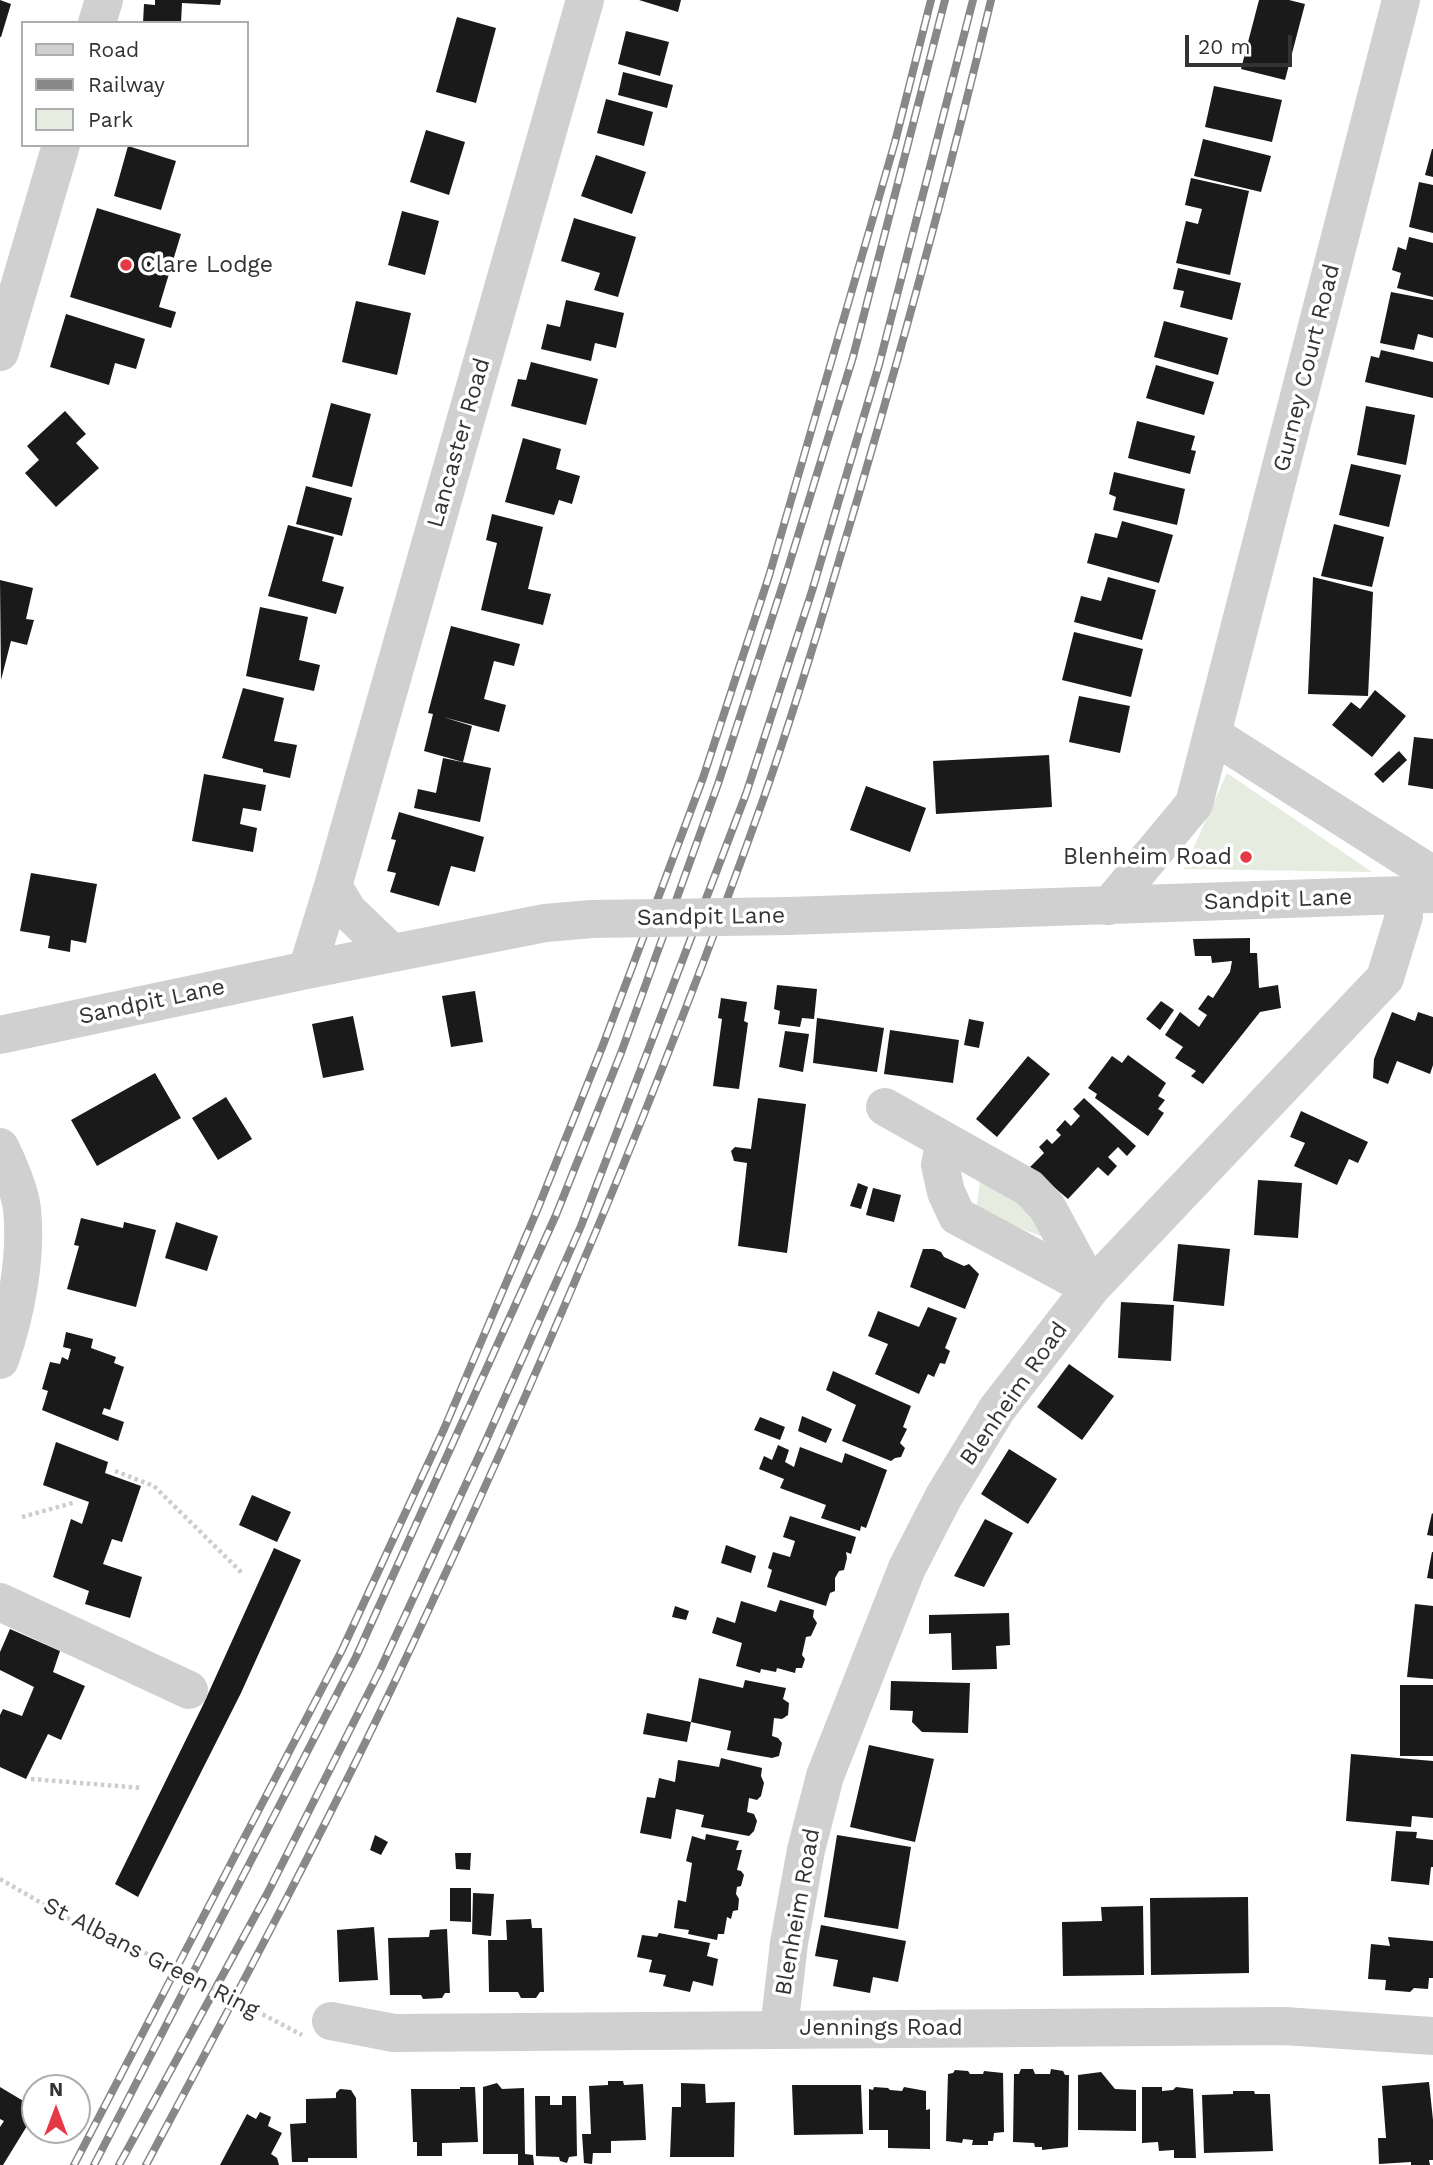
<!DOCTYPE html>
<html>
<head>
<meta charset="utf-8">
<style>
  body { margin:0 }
  #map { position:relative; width:1433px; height:2165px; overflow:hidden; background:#fff; font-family:"Work Sans",sans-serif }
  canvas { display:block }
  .legend { position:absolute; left:21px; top:21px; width:228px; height:126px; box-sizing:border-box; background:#fff; border:2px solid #adadad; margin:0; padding:9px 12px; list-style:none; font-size:21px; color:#333 }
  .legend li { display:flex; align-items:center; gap:14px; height:35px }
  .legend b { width:35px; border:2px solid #adadad }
  .north { position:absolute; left:21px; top:2074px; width:70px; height:70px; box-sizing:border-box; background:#fff; border:2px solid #adadad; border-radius:50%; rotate:0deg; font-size:19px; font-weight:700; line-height:28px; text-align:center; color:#333 }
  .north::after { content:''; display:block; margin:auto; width:24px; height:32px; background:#e63946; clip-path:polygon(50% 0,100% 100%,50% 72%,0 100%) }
  .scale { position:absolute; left:1185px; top:35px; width:107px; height:32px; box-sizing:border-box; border:4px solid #333; border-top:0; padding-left:9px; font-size:21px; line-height:24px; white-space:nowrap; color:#333; -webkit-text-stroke:5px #fff; paint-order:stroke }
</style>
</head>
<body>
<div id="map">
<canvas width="1433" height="2165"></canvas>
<ul class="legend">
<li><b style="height:9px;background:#d0d0d0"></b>Road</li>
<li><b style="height:9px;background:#888"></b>Railway</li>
<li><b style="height:19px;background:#e6ecdf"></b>Park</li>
</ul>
<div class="north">N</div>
<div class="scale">20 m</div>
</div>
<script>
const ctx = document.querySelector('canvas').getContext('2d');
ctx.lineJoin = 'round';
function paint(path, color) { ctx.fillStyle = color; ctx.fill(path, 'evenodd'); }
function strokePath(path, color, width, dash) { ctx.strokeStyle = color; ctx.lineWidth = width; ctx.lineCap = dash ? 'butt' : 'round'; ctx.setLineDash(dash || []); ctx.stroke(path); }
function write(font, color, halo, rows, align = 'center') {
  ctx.font = font + ' "Work Sans",sans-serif'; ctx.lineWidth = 7; ctx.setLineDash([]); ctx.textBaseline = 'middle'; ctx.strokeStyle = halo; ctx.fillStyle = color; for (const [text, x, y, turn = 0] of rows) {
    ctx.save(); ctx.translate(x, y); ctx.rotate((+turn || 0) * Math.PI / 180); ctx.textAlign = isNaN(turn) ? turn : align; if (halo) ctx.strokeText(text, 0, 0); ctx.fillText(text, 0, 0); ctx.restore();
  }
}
const green = new Path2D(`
  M1227,773l145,99 -188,-3z
  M980,1181l45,9 20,48 -69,-27z`);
const building = new Path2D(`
  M0,0l11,4 -10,33h-1z
  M155,0h66l-1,5 -38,-2 -1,20h-38l1,-19 11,1z
  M639,0h42l-3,12z
  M1259,0h30l16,4 -20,76 -44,-11z
  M457,17l39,11 -20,75 -40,-11z
  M626,31l43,11 -9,34 -42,-12z
  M623,72l50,13 -6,23 -49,-13z
  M1214,86l68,14 -10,42 -67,-15z
  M606,99l47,13 -9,34 -47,-13z
  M426,130l39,12 -16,53 -39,-13z
  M1203,139l68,17 -10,36 -67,-16z
  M128,146l48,15 -15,49 -47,-14z
  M1432,149h1v28l-8,-2z
  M596,155l50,17 -14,42 -51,-18z
  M1191,178l58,13 -19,84 -54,-12 10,-42 12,3 4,-15 -17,-4z
  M1419,182l14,3v48l-24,-6z
  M97,208l84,26 -22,73 17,5 -5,16 -101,-31z
  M402,211l37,10 -14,54 -37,-10z
  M574,218l62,19 -18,60 -24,-7 6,-17 -39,-12z
  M1409,237l24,6v54l-36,-9 4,-15 -9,-3 6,-23 8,3z
  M1178,268l63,15 -9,37 -52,-13 4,-16 -11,-2z
  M1391,292l42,8v38l-15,-4 -4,16 -34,-7z
  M566,300l58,13 -8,35 -21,-5 -4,18 -50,-12 6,-25 13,3z
  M356,301l55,12 -14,62 -55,-13z
  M66,314l79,25 -9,30 -21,-6 -6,22 -59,-18z
  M1164,321l64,17 -10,37 -64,-18z
  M1381,350l52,12v36l-68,-16 6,-26 8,2z
  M531,362l67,17 -12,46 -75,-19 7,-27 8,1z
  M1156,365l58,17 -10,33 -58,-17z
  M331,403l40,11 -19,73 -40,-10z
  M1366,406l49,9 -9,50 -49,-10z
  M65,411l21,23 -10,9 23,25 -43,39 -31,-34 14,-13 -12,-14z
  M1137,421l58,15 -4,14 5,1 -6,23 -62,-16z
  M523,438l38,11 -5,20 24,7 -8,28 -13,-4 -5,15 -49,-13z
  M1351,464l50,11 -12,52 -50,-12z
  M1114,472l71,17 -8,36 -64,-15 3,-13 -7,-3z
  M306,486l46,12 -10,38 -46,-12z
  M492,514l51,13 -15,62 23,5 -8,31 -62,-15 16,-67 -11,-3z
  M1122,521l51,14 -14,48 -72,-20 8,-30 22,5z
  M1334,524l50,13 -12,50 -51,-11z
  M288,525l46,12 -12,44 22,6 -8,27 -68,-18z
  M1108,577l48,13 -14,50 -68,-18 7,-26 20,5z
  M1313,577l60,15 -5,104 -60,-2z
  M0,580l33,8 -7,31 8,1 -7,25 -16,-4 -10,39z
  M260,607l48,10 -9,43 21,5 -6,26 -68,-15z
  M451,626l69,18 -6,22 -20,-5 -10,38 22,6 -7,27 -56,-15 29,9 -9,36 -39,-11 9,-37 -5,-1z
  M1074,632l69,17 -12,48 -69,-17z
  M243,688l41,10 -10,43 23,4 -7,33 -27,-6v-3l-41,-11z
  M1375,690l31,26 -34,41 -40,-32 19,-23 9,7z
  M1079,696l51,10 -10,47 -51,-11z
  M1414,737l19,2v50l-25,-4z
  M1399,751l8,9 -24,23 -9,-9z
  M1049,755l3,52 -116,7 -3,-53z
  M443,758l48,10 -11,54 -66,-14 4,-19 18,4z
  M204,774l62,11 -5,26 -18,-3 -3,16 17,4 -4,24 -61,-11z
  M866,786l60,22 -16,44 -60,-22z
  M399,812l85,25 -9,35 -24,-6 -12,40 -49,-14 6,-19 -9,-2 9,-31 -5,-1z
  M31,873l66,11 -11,59 -15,-3 -1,12 -22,-4 2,-12 -30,-5z
  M1250,938v15h7l2,35 19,-3 3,23 -21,4 -57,72 -12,-8 5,-5 -21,-13 8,-11 -18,-12 15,-23 19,15 8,-12 -9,-6 10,-14 5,3 17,-26 2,-11 -20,2 -1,-7h-16l-2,-17z
  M777,985l40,4 -3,30 -12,-1 -2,9 -22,-3 2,-13 -6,-2z
  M475,991l8,51 -32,5 -9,-51z
  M721,998l26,4 -3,19 4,2 -9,66 -26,-3 9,-67 -4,-1z
  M1161,1001l13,9 -14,20 -14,-11z
  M1392,1012l23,9 3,-9 15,5v48l-3,9 -33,-13 -9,23 -15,-6 1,-19z
  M353,1016l11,54 -41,8 -11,-54z
  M817,1018l67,10 -7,44 -64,-9z
  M969,1019l15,3 -5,26 -15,-3z
  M890,1030l69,10 -6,43 -69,-9z
  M785,1031l24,3 -6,38 -24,-5z
  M1128,1055l38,28 -8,13 7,4 -7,9 6,4 -16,23 -53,-38 2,-4 -9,-6 24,-32 10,7z
  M1028,1056l22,18 -53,63 -21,-18z
  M155,1073l26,45 -84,48 -26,-46z
  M226,1097l26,42 -34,21 -26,-42z
  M758,1098l48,6 -19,149 -49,-7 9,-83 -13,-2 -3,-10 4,-4 16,2z
  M1084,1098l52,48 -9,10 -9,-9 -10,10 9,9 -9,10 -10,-9 -30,32 -38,-32 14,-14 -5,-6 8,-8 5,5 9,-9 -5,-5 9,-10 6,6 9,-10 -7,-7z
  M1301,1111l67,31 -10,21 -9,-4 -12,26 -43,-19 11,-23 -15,-6z
  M1258,1180l44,3 -4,55 -44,-3z
  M858,1183l10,4 -7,22 -11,-3z
  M873,1188l28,7 -7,27 -28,-7z
  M81,1218l42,10 1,-6 32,8 -20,77 -69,-18 12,-43 -5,-1z
  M176,1222l42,14 -11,35 -42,-13z
  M1178,1244l52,5 -6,57 -51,-5z
  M923,1249h11l7,3 3,5 20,9 5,-2 10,10 -14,35 -55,-22z
  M1121,1302l53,3 -3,56 -53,-3z
  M928,1307l29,11 -12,30 5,3 -5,13 -5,-1 -6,14 -6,-3 -9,20 -44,-20 13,-30 -20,-8 10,-25 41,16z
  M66,1332l27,7 -2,9 25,9 -2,6 10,4 -14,43 -6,-2 -2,6 22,8 -6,19 -76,-31 6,-19 -6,-2 8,-27 10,2 2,-7 6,3 3,-11 -8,-2z
  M1069,1364l45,32 -32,44 -45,-33z
  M833,1371l78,35 -8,21 4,2 -7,14 5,5 -4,9 -6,1 -4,3 -49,-20 14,-36 -30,-15z
  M802,1416l30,13 -6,14 -28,-12z
  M760,1417l25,10 -5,13 -26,-10z
  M56,1442l52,20 -3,11 36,13 -19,56 -10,-3 -9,25 39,13 -12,41 -45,-14 4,-13 -36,-14 18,-58 11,5 7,-22 -46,-17z
  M778,1445l11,5 -4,12 9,5 6,-20 42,16 3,-10 42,17 -21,58 -5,-2 -1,5 -39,-13 5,-13 -46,-17 4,-9 -25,-10 5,-13 8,4z
  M1009,1449l48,30 -29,45 -47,-30z
  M252,1495l39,17 -14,30 -38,-17z
  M1432,1513l1,1v22l-6,-1z
  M790,1516l66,21 -5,17 -5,-2 1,6 -3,12 -5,1 -4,7v13l-5,2 -4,13 -59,-19 5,-17 -4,-2 5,-16 17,5 5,-16 -12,-4z
  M985,1519l28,14 -29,54 -30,-11z
  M726,1545l30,11 -5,17 -30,-10z
  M274,1548l27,12 -60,133 -103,204 -23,-13 88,-179z
  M1432,1552h1v27l-6,-1z
  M780,1600l34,10 -1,7 4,6 -6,13 -5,1 -4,18 3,4 -3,9h-6l-1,5 -18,-5 -1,4 -15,-3 -1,4 -24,-7 6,-23 -30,-10 5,-16 18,6 6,-22 35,11z
  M1415,1604l18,2v73l-26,-2z
  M675,1606l14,5 -3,9 -14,-3z
  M1009,1613l1,32 -14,1 1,23 -45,1 -1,-37 -22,1v-19z
  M10,1629l50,22 -7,21 32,14 -24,54 -13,-6 -22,45 -26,-12v-52l3,-6 19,7 12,-29 -34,-17v-18z
  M699,1678l44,10 2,-8 41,8 -3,11 6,4 -1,12 -6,4 -8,-1 -2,18 6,2 4,5 -3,13 -7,2 -45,-8 4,-19 -40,-9 -4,20 -44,-8 4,-21 44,9z
  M891,1681l79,2 -2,50 -46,-1 -10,-10 1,-11 -23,-1z
  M1400,1685h33v71h-33z
  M869,1745l65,14 -19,83 -65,-15z
  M1351,1754l82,7v57l-21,-2 -1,11 -65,-6z
  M721,1758l41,10 -1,8 3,7 -3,13 -4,4 -8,-2 -2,14 7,2 3,7 -3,10 -5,5 -48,-9 3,-12 -28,-6 -5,30 -31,-6 7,-36 8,1 4,-20 16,4 3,-22 41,7z
  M1396,1831l21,1 -1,6 17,2v27h-2l-2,18 -38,-4z
  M706,1834l33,7 -3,9h6l-5,20 4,1 3,4 -3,11 -4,1 -1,7 3,5 -1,11 -5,1 -2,8 -4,-2 -3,17h-6l-1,6 -29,-6 1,-4 -15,-2 4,-28 8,2 6,-39 -6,-2 6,-25 13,4z
  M375,1835l13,7 -7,13 -11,-5z
  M837,1835l74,12 -13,82 -74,-12z
  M455,1853h16l-1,17 -14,-1z
  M450,1888h21v34l-21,-1z
  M473,1893l21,1 -3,42 -19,-2z
  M1248,1897l1,76 -98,2 -1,-77z
  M1143,1906l1,69 -81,1 -1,-54 40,-1 -1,-14z
  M531,1919l1,9h10l2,64h-4l-4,6h-15l-3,-6h-29l-1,-52h19l-1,-20z
  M821,1925l85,16 -8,41 -25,-5 -3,16 -37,-7 5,-26 -23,-4z
  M374,1927l4,53 -39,2 -2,-52z
  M447,1929l3,64h-5l-3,5 -19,1 -2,-4h-31l-2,-57 41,-1 1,-7z
  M659,1933l51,10 -3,13 11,3 -5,27 -20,-5 -3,11 -27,-6 3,-11 -17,-3 3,-12 -15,-3 5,-22 15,2z
  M1388,1937l45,4v37h-4l-1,11 -14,-1 -4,4 -25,-2 1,-10 -18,-1 3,-35 19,2z
  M1021,2069h12l2,5h15l1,-5 12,2 2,4h4l-1,72 -26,3v-3h-7l-1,-4 -21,-1 1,-68h5z
  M955,2070l13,1 2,3h13l1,-3 19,2 1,59 -10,1 -1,8h-5v4h-16l1,-5 -10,-1 -1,4 -16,-2 2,-67 5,-1z
  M1101,2072l14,17 21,1v41l-58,-1v-55z
  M608,2081h15l1,4 19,-1 3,56 -35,1v12h-18l-1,11 -8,-1 -2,-29h9l-2,-48 19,-1z
  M1429,2082l4,38v40h-4l1,5h-19v-3l-32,2 -1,-26h8l-4,-52z
  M497,2083l5,6 22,-1 1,66 8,1 1,10h-16v-11h-35v-67z
  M681,2083l24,1 1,19 29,-1 -1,55h-64l2,-50h9z
  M792,2085h69l2,49 -69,1z
  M0,2087l35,21v5l-32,52h-3v-38l4,-6 -4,-2z
  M460,2087h15l3,55 -36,1v13h-25v-14h-4l-2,-53h49z
  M874,2087l14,1 2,2 12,1 2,-4 22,4v19l4,-1v40l-42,-1v-18h-19v-41l4,1z
  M1142,2087h20v4l11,-1 3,-3 17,2 3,69h-22v-8l-15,1 -1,-9 -16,1z
  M340,2089l11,1 5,8 1,60h-49v4h-16l-2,-38 16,-1v-24l30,-1v-5z
  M1233,2091h21l1,3h15l3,57 -69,2 -2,-58 31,-1z
  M535,2096h15v9h12v-9h14l1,60 -8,1 -2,6 -7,-2 -1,-4 -23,-1z
  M260,2112l11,5 -3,9 14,7 -11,21 6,4 2,7h-59l27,-51 9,5z`);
const path = new Path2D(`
  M115,1471l39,15 88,87
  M22,1517l54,-15
  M31,1779l111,9
  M0,1879l100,58 26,6`);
const minor = new Path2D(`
  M97,23l7,-23
  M0,352l61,-207
  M1213,735l220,140
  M333,886l15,25 44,42
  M1109,906l85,-102 207,-804
  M789,916l644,-22
  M307,970l26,-84 252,-886
  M0,1035l307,-65 238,-47 47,-4
  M885,1107l144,81 18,19 44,81
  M945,1141l-5,24 6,27 11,24 134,72
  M0,1147c8,16 20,44 22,62 5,48 -6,105 -22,151
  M0,1602l189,88
  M331,2021l63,12 890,-7 149,10
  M779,2029l10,-86 17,-93 19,-74 82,-208 37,-72 53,-87 94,-121 294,-310 19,-62 -1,-20`);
const rail = new Path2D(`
  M74,2165l268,-515 102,-221 94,-221 65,-163 100,-267 66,-202 126,-434 36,-142
  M94,2165l262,-508 200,-442 65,-162 97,-269 66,-203 69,-224 92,-357
  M119,2165l148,-271 113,-224 104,-225 97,-219 165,-432 66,-203 67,-226 94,-365
  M146,2165c86,-162 173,-324 252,-490 135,-285 259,-577 365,-875 36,-103 67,-209 98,-313 47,-161 91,-323 130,-487`);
const pathBridge = new Path2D(`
  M126,1943l176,92`);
const minorBridge = new Path2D(`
  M592,919l197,-3`);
const markers = [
  [126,265,7,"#e63946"],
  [1246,857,7,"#e63946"]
];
const poiNames = [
  ["Clare Lodge",140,265],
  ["Blenheim Road",1232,857,"right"]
];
const streetNames = [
  ["Gurney Court Road",1307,368,-76],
  ["Lancaster Road",459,443,-74],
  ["Sandpit Lane",1278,900,-2],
  ["Sandpit Lane",711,917,-1],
  ["Sandpit Lane",152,1002,-12],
  ["Blenheim Road",1014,1394,-55],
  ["Blenheim Road",798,1912,-80],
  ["St Albans Green Ring",151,1958,27],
  ["Jennings Road",881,2028]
];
paint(green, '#e6ecdf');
paint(building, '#1a1a1a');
strokePath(path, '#cdcdcd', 4.5, [3.5, 3.5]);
strokePath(minor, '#d0d0d0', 38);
strokePath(rail, '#888', 8);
strokePath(rail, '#fff', 5, [16]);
strokePath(pathBridge, '#cdcdcd', 4.5, [3.5, 3.5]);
strokePath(minorBridge, '#d0d0d0', 38);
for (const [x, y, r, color] of markers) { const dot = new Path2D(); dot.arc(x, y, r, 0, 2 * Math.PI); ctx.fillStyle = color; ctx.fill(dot); strokePath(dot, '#fff', 2.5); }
write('23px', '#333', '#fff', poiNames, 'left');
write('23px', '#333', '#fff', streetNames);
</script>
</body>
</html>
